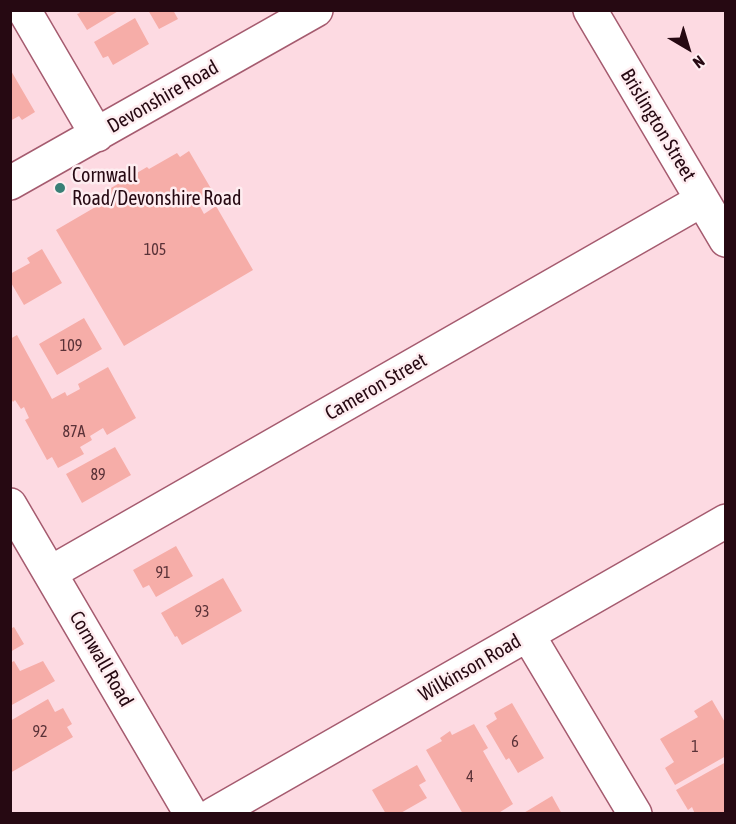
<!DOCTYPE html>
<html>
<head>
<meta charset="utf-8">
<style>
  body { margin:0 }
  #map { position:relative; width:736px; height:824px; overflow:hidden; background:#fddae2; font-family:"Asap Condensed",sans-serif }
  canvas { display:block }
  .frame { position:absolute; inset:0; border:12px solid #260912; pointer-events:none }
  .north { position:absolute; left:658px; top:18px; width:60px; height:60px; -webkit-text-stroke:4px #feedf0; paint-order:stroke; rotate:142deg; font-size:16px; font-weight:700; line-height:24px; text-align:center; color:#260912 }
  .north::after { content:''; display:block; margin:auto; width:21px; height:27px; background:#260912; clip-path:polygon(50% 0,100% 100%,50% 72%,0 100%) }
</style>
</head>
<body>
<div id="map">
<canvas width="736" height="824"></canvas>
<div class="frame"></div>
<div class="north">N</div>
</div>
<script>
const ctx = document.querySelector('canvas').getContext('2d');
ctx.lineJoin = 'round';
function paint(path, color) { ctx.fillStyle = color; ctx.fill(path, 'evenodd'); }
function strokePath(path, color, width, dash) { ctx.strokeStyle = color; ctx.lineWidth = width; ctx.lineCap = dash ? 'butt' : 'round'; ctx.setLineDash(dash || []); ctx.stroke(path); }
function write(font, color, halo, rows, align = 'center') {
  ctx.font = font + ' "Asap Condensed",sans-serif'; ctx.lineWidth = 5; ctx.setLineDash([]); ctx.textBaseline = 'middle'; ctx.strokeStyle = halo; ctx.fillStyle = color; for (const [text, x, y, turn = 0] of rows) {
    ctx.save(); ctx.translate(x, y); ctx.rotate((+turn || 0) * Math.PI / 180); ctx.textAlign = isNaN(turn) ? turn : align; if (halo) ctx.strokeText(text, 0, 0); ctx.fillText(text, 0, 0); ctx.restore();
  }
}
const building = new Path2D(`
  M78,10h42l-33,20 -10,-16 3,-1z
  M148,10h25l5,9 -19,10z
  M135,18l14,26 -36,21 -5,-9 -5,2 -9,-16z
  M10,69l25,43 -13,8 -3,-4 -9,5z
  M189,151l24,41 -16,9 7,13 12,-8 37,64 -129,76 -68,-116 48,-28 -5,-7 48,-28 2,2 28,-16 3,4z
  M42,249l20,34 -38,22 -14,-24v-7l20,-11 -3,-5z
  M84,318l18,31 -45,26 -18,-31z
  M17,335l35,64 13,-7 2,4 13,-7 -2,-5 30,-17 28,51 -29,17 -4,-7 -13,8 2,4 -12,7 4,7 -26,14 -6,-11 -5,3 -22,-40 4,-2 -5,-11 -3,2 -6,-9 -2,2 -3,-5v-58z
  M115,447l16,28 -49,28 -16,-29z
  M176,546l17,30 -37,21 -7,-12 -6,3 -10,-18z
  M223,578l19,33 -60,34 -5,-9 -2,1 -14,-24z
  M14,627l10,17 -14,8v-23z
  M14,661l6,10 23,-10 12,20 -45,25v-43z
  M48,699l7,13 8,-4 9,16 -5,3 6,10 -63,36v-52z
  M712,700l14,24v32l-51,29 -10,-17 9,-6 -14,-23 38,-22 -4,-6z
  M512,703l32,55 -26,15 -9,-15 -3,2 -20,-34 11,-7 -3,-6z
  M474,724l14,24 -5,3 30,53 -16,10h-34l-37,-64 16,-9 -2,-3 10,-7 2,4z
  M726,762v52h-31l-3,-7 -4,3 -12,-20z
  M417,765l9,16 -7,4 8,13 -28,16h-13l-14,-24z
  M552,796l10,18h-40z`);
const minor = new Path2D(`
  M24,10l73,125
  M590,10l136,230
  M10,183l306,-173
  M10,505l181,309
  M50,573l652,-373
  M528,635l107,179
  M214,814l512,-293`);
const markers = [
  [60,188,6,"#397f76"]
];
const numberNames = [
  ["105",155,250],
  ["109",71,346],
  ["87A",74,432],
  ["89",98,475],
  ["91",163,573],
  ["93",202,612],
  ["92",40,732],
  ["6",515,742],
  ["1",695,747],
  ["4",470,777]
];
const streetNames = [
  ["Devonshire Road",163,97,-30],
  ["Brislington Street",658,125,59],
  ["Cameron Street",376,387,-30],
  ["Cornwall Road",101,659,60],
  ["Wilkinson Road",470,668,-30]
];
const poiNames = [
  ["Cornwall",72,176],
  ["Road/Devonshire Road",72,199]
];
paint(building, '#f6ada8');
strokePath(minor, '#a55b6f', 36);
strokePath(minor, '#fff', 33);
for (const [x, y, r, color] of markers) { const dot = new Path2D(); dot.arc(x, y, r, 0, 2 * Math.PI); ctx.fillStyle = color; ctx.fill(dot); strokePath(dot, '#feedf0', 2); }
write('16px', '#5a3238', null, numberNames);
write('20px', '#260912', '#feedf0', streetNames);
write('20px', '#260912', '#feedf0', poiNames, 'left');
</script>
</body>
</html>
